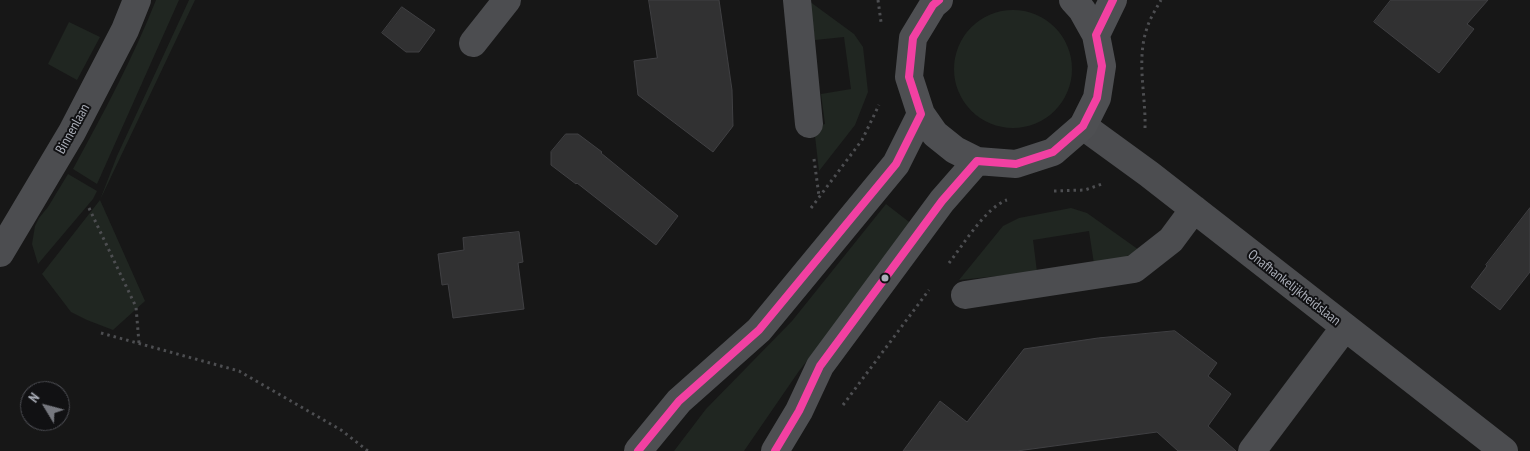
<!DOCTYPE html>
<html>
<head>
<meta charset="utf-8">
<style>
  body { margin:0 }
  #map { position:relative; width:1530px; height:451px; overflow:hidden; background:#171717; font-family:"PT Sans Narrow",sans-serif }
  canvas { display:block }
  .north { position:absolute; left:20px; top:381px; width:50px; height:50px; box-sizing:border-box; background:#111113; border:1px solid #4e4f55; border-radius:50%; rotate:307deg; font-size:14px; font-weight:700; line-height:20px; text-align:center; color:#a9adb7 }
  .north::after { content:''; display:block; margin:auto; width:18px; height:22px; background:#76787f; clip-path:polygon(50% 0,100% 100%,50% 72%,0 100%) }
</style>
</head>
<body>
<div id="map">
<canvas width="1530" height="451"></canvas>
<div class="north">N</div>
</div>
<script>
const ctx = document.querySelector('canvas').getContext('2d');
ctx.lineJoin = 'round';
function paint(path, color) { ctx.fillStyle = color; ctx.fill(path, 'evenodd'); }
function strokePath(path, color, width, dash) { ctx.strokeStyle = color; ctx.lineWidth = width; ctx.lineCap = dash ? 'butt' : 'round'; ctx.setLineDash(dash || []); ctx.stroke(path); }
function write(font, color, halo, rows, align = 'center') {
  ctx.font = font + ' "PT Sans Narrow",sans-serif'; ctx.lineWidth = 4; ctx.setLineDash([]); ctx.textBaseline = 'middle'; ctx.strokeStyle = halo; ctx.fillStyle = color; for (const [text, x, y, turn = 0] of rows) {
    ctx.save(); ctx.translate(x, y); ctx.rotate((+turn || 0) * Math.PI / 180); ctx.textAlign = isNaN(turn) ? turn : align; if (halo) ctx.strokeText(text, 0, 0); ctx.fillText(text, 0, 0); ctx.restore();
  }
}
const green = new Path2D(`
  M156,0h23l-82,184 -24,-15c30,-55 60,-111 83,-169z
  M189,0h6l-95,200 45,101 -32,29 -26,-10 -16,-8 -29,-38 58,-74 17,-44z
  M809,1l45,33 9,13 5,45 -13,33 -36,46 -5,-44 11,-3 -4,-30 30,-5 -7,-52 -29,3z
  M954 69a59 59 0 1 1 118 0a59 59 0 1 1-118 0Z
  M69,22l31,15 -23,43 -29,-16z
  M68,174l29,17 -4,8 -55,65 -6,-20 3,-18 4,-8 9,-11z
  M886,204l27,21 -114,146 -55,80h-70l32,-42 86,-88z
  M1071,208l16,5 52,37 -15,8 -30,6 -5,-33 -56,9 4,32 -78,8 44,-54 16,-8z`);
const building = new Path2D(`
  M649,0h70l13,90 1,36 -20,26 -75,-57 -4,-34 23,-3z
  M1391,0h97l-21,24 7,5 -35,44 -65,-51z
  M402,7l33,23 -16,22h-13l-24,-19z
  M566,134h12l24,18 -1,1 77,63 -22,29 -79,-62 -1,1 -25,-19v-13z
  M1530,208v64l-30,38 -29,-23 16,-21 -1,-1z
  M519,232l4,30 -5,1 6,46 -71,9 -5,-34 -6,1 -4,-31 26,-4 -1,-12z
  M1175,331l42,32 -9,13 23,18 -23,32 28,25h-58l-21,-19 -140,19h-114l37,-50 27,21 57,-73 74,-11z`);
const path = new Path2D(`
  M878,0l3,22
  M1145,128c1,-33 -9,-68 2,-100 3,-10 9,-19 14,-28
  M814,159l5,37
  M1054,191l31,-1 17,-6
  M89,208l47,99 3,36
  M811,208l51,-68 17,-35
  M949,263c14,-18 37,-56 58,-63
  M101,333l138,38 102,59 27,21
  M843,405l86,-115`);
const minor = new Path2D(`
  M797,0l12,124
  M473,43l34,-43
  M1083,126l66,48 355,277
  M0,253l72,-121 53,-102 12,-30
  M965,295l169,-26 37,-29 23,-31
  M1252,451l93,-124`);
const major = new Path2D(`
  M939,0l-6,5 -20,33 -4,39 12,37 14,20 20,16 22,11 39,3 37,-12 30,-26 14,-28 5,-32 -6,-31 -14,-25 -9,-10
  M1096,35l17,-35
  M638,451l41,-50 80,-71 137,-166 25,-50
  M775,451l24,-40 21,-45 122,-165 35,-40`);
const bus1 = new Path2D(`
  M638,451l41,-50 80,-71 137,-166 25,-50 -12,-37 4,-39 20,-33 6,-5
  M775,451l24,-40 21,-45 122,-165 35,-40 39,3 37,-12 30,-26 14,-28 5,-32 -6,-31 17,-35`);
const markers = [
  [885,278,4.5,"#a9adb7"]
];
const streetNames = [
  ["Binnenlaan",73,129,-61],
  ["Onafhankelijkheidslaan",1294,288,38]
];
paint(green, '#202621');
paint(building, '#313132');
strokePath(building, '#404043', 1);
strokePath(path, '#4d4e51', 3, [2.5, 4]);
strokePath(minor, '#4c4d50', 28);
strokePath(major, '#4e4f52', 28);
strokePath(bus1, '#f240a2', 8);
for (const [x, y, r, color] of markers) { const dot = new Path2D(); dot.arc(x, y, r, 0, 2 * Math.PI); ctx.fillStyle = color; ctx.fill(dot); strokePath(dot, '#111113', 2); }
write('14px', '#a9adb7', '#111113', streetNames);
</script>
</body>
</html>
